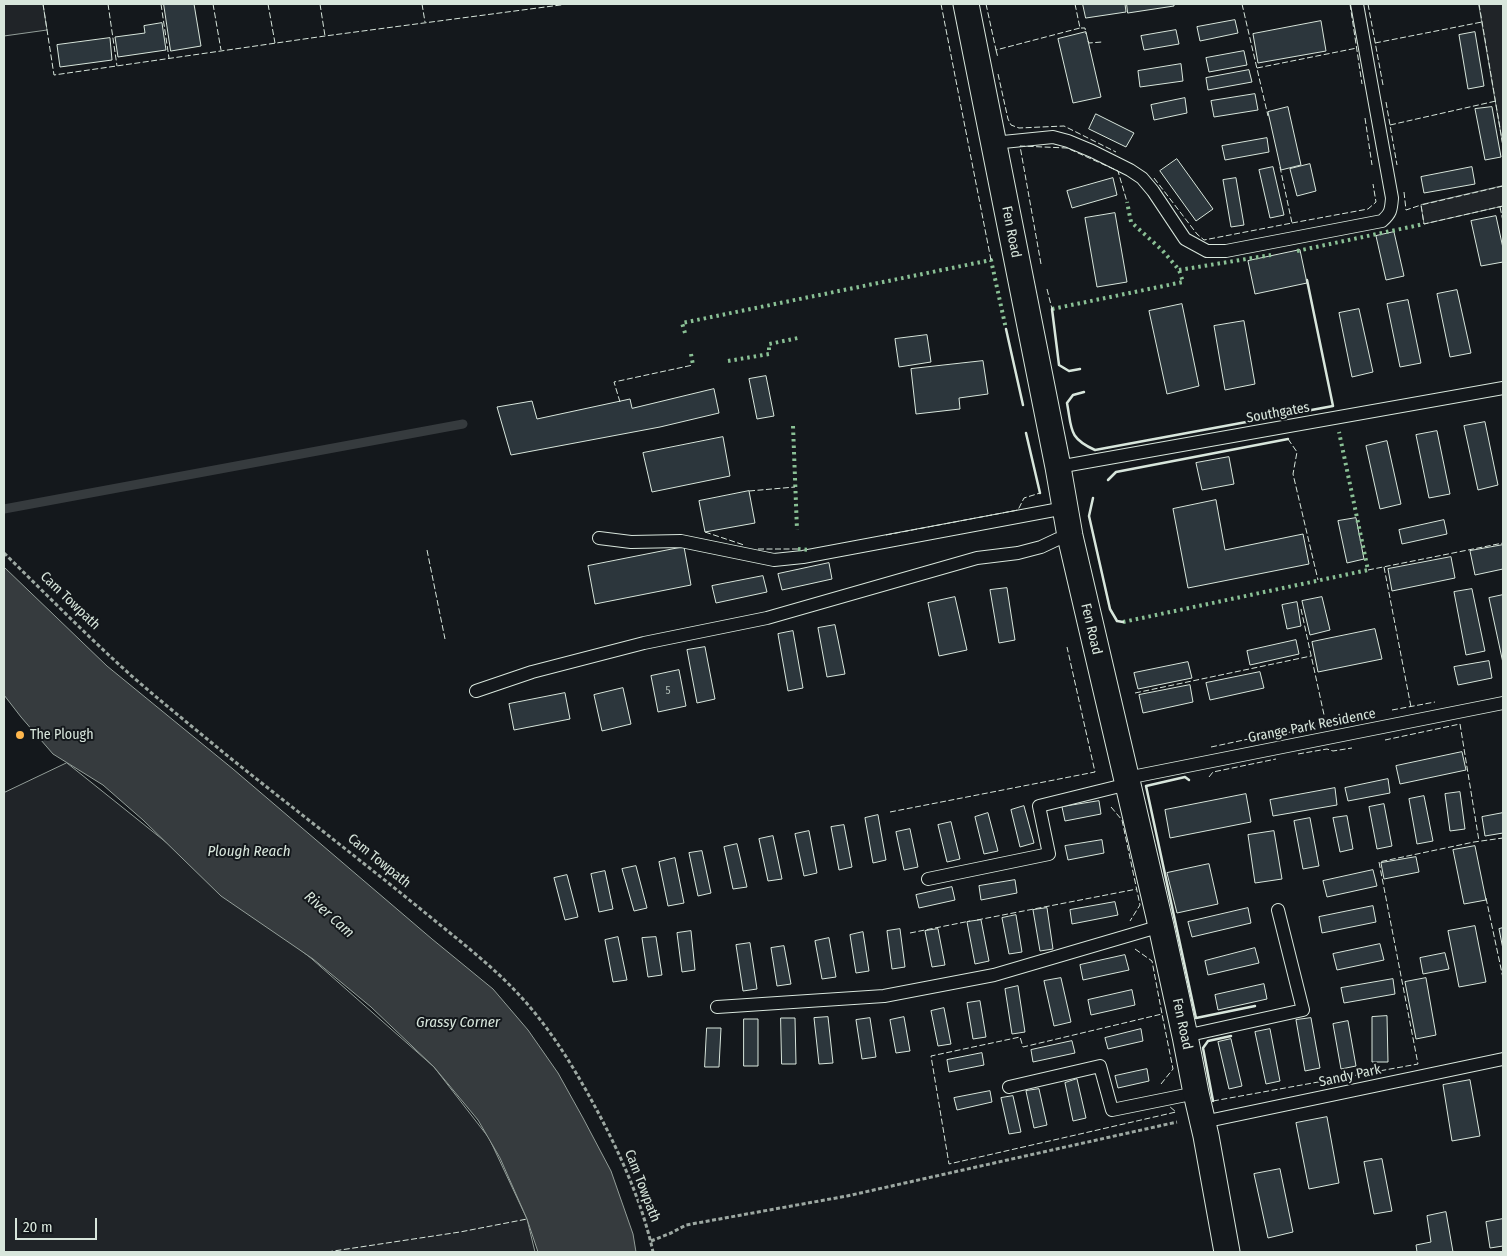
<!DOCTYPE html>
<html>
<head>
<meta charset="utf-8">
<style>
  body { margin:0 }
  #map { position:relative; width:1507px; height:1256px; overflow:hidden; background:#14181c; font-family:"Fira Sans Condensed",sans-serif }
  canvas { display:block }
  .frame { position:absolute; inset:0; border:5px solid #d8e6dc; pointer-events:none }
  .scale { position:absolute; left:15px; top:1218px; width:82px; height:22px; box-sizing:border-box; border:2px solid #d8e6dc; border-top:0; padding-left:6px; font-size:15px; line-height:18px; white-space:nowrap; color:#d8e6dc; -webkit-text-stroke:4px #14181c; paint-order:stroke }
</style>
</head>
<body>
<div id="map">
<canvas width="1507" height="1256"></canvas>
<div class="frame"></div>
<div class="scale">20 m</div>
</div>
<script>
const ctx = document.querySelector('canvas').getContext('2d');
ctx.lineJoin = 'round';
function paint(path, color) { ctx.fillStyle = color; ctx.fill(path, 'evenodd'); }
function strokePath(path, color, width, dash) { ctx.strokeStyle = color; ctx.lineWidth = width; ctx.lineCap = dash ? 'butt' : 'round'; ctx.setLineDash(dash || []); ctx.stroke(path); }
function write(font, color, halo, rows, align = 'center') {
  ctx.font = font + ' "Fira Sans Condensed",sans-serif'; ctx.lineWidth = 4; ctx.setLineDash([]); ctx.textBaseline = 'middle'; ctx.strokeStyle = halo; ctx.fillStyle = color; for (const [text, x, y, turn = 0] of rows) {
    ctx.save(); ctx.translate(x, y); ctx.rotate((+turn || 0) * Math.PI / 180); ctx.textAlign = isNaN(turn) ? turn : align; if (halo) ctx.strokeText(text, 0, 0); ctx.fillText(text, 0, 0); ctx.restore();
  }
}
const green = new Path2D(`
  M4,4h39l4,26 -43,6z
  M1479,4h24v142z
  M1503,186v20l-79,18 -3,-19z
  M67,763l245,196 122,108 55,71 38,81 8,33h-531v-459z`);
const water = new Path2D(`
  M4,567l103,99 126,103 199,170 61,50 35,41 30,43 25,45 28,53 22,63 3,18h-98l-11,-33 -27,-61 -22,-38 -44,-53 -63,-60 -58,-48 -92,-63 -78,-76 -40,-35 -50,-31 -32,-37 -17,-22z`);
const stream = new Path2D(`
  M4,509l459,-85`);
const building = new Path2D(`
  M164,4h30l7,42 -30,5z
  M1083,4h42l1,8 -40,6z
  M1127,4h47v2l-46,7z
  M1235,20l3,13 -38,8 -3,-14z
  M1321,21l5,30 -68,12 -5,-29z
  M162,23l4,27 -48,7 -3,-20 30,-4 -1,-7z
  M1176,30l3,14 -35,6 -3,-14z
  M1086,32l15,65 -28,6 -15,-64z
  M1475,32l9,54 -16,3 -9,-54z
  M110,38l2,22 -52,7 -3,-22z
  M1244,51l3,14 -38,7 -3,-14z
  M1181,64l2,17 -43,6 -2,-16z
  M1249,70l3,12 -44,8 -2,-12z
  M1255,94l3,16 -44,7 -3,-16z
  M1185,98l2,15 -33,7 -3,-15z
  M1288,107l13,58 -20,5 -13,-58z
  M1492,107l9,50 -16,3 -10,-51z
  M1096,114l38,19 -8,14 -37,-18z
  M1267,138l2,14 -44,8 -3,-14z
  M1177,159l36,50 -17,12 -36,-50z
  M1310,164l6,27 -19,5 -7,-27z
  M1273,167l11,48 -14,3 -11,-48z
  M1472,167l3,17 -51,9 -3,-16z
  M1113,178l4,17 -45,13 -5,-17z
  M1236,178l8,47 -13,2 -8,-47z
  M1115,213l12,69 -30,5 -12,-69z
  M1496,216l7,32v14l-22,4 -10,-45z
  M1394,232l10,44 -18,4 -10,-44z
  M1300,250l7,33 -52,11 -7,-33z
  M1457,290l14,63 -21,4 -13,-63z
  M1408,300l13,63 -21,4 -13,-63z
  M1182,304l17,82 -32,8 -18,-83z
  M1359,309l14,63 -21,5 -13,-64z
  M1244,321l11,63 -30,6 -11,-64z
  M927,335l4,27 -32,5 -4,-28z
  M983,361l5,33 -29,4 1,11 -44,5 -5,-45z
  M766,376l8,40 -17,3 -8,-40z
  M714,389l5,24 -59,14 -149,28 -14,-48 35,-6 5,18 93,-20 2,9z
  M1485,422l13,63 -20,5 -14,-64z
  M1437,431l13,63 -21,4 -13,-63z
  M723,437l7,39 -78,16 -9,-39z
  M1387,441l14,63 -21,5 -14,-63z
  M1229,457l5,27 -32,6 -6,-27z
  M749,491l6,32 -50,9 -6,-31z
  M1216,500l9,50 78,-16 6,30 -121,24 -15,-79z
  M1356,518l8,41 -17,4 -9,-42z
  M1444,520l3,14 -45,10 -3,-14z
  M1503,545v24l-28,6 -5,-24z
  M684,547l7,38 -96,19 -7,-38z
  M1451,557l4,21 -63,13 -4,-22z
  M829,563l3,16 -50,11 -4,-16z
  M763,576l4,16 -51,11 -4,-17z
  M1007,588l8,52 -16,3 -9,-53z
  M1472,589l13,62 -19,4 -12,-63z
  M1503,595v68l-14,-65z
  M955,597l12,53 -28,6 -11,-53z
  M1322,597l8,33 -20,5 -8,-34z
  M1297,602l4,24 -14,3 -5,-24z
  M835,625l10,49 -18,3 -9,-49z
  M1375,629l7,30 -64,13 -6,-30z
  M793,631l10,57 -15,3 -10,-57z
  M1296,640l3,14 -49,11 -3,-14z
  M705,647l10,52 -18,4 -10,-53z
  M1489,661l3,17 -34,7 -4,-18z
  M1188,662l4,16 -54,11 -4,-16z
  M679,670l7,36 -28,6 -7,-36z
  M1260,672l4,16 -54,12 -4,-17z
  M1190,685l3,17 -50,11 -4,-18z
  M623,688l8,36 -29,7 -8,-36z
  M565,693l5,26 -56,11 -5,-26z
  M1462,752l4,18 -66,14 -4,-18z
  M1388,779l2,14 -42,8 -3,-13z
  M1335,788l2,17 -64,11 -3,-16z
  M1460,792l5,37 -15,2 -5,-37z
  M1246,794l5,28 -81,16 -5,-28z
  M1424,796l9,45 -16,3 -8,-45z
  M1099,801l2,13 -36,7 -3,-14z
  M1384,804l8,42 -15,3 -8,-42z
  M1024,806l10,37 -14,4 -9,-37z
  M988,813l10,38 -14,3 -9,-37z
  M1503,813v20l-18,3 -3,-19z
  M878,815l8,45 -13,3 -8,-45z
  M1347,816l6,33 -13,3 -7,-34z
  M1310,818l9,48 -16,3 -9,-48z
  M951,822l9,37 -13,3 -9,-37z
  M844,825l8,42 -13,3 -8,-43z
  M910,829l8,38 -14,3 -8,-38z
  M809,831l8,42 -13,3 -9,-42z
  M1274,831l8,48 -27,4 -7,-48z
  M773,836l9,43 -14,2 -9,-42z
  M1102,840l2,13 -36,7 -3,-14z
  M737,844l10,43 -14,2 -9,-42z
  M1475,846l11,54 -22,4 -11,-54z
  M702,851l9,42 -13,3 -9,-43z
  M1416,857l3,15 -35,7 -3,-16z
  M675,858l9,45 -16,3 -9,-44z
  M1209,864l9,40 -41,9 -10,-40z
  M636,866l11,42 -13,3 -12,-42z
  M1373,870l4,16 -50,11 -4,-16z
  M605,871l8,38 -14,3 -8,-38z
  M567,875l11,42 -13,3 -11,-42z
  M1015,880l2,13 -36,7 -2,-14z
  M952,887l3,13 -36,8 -3,-13z
  M1115,902l3,13 -46,9 -2,-14z
  M1373,906l3,16 -54,11 -3,-16z
  M1047,908l6,41 -13,2 -7,-41z
  M1248,908l3,15 -59,14 -4,-15z
  M1016,915l6,37 -13,2 -7,-36z
  M981,920l8,41 -14,3 -8,-42z
  M1475,926l11,56 -27,5 -11,-56z
  M1503,928v21l-4,-20z
  M900,929l5,38 -13,2 -5,-38z
  M938,929l7,36 -13,2 -7,-36z
  M691,931l4,39 -13,2 -5,-39z
  M863,932l6,39 -13,2 -6,-38z
  M618,937l9,43 -14,2 -8,-42z
  M656,937l6,38 -14,2 -6,-39z
  M829,938l7,39 -14,2 -7,-38z
  M750,943l7,46 -14,2 -7,-46z
  M1380,944l4,16 -47,10 -4,-16z
  M784,946l7,38 -14,2 -6,-38z
  M1255,948l4,15 -51,12 -3,-14z
  M1445,953l4,16 -26,5 -3,-16z
  M1125,955l4,15 -46,10 -3,-15z
  M1061,978l10,44 -17,4 -10,-45z
  M1426,978l10,57 -20,4 -11,-57z
  M1393,979l2,15 -51,9 -3,-15z
  M1264,984l3,15 -49,11 -3,-15z
  M1018,986l7,46 -13,2 -7,-45z
  M1132,990l3,15 -44,10 -3,-15z
  M980,1001l6,36 -13,2 -6,-36z
  M944,1008l7,36 -13,2 -7,-35z
  M1387,1016l1,46h-16v-45z
  M828,1017l5,46 -14,1 -5,-46z
  M904,1017l6,34 -14,2 -6,-33z
  M781,1018h14l1,46h-14z
  M870,1018l6,39 -14,2 -6,-39z
  M1311,1018l9,50 -15,3 -9,-51z
  M744,1019h14v47h-14z
  M1348,1021l8,45 -15,3 -8,-45z
  M707,1028h14l-2,39h-14z
  M1141,1029l2,12 -35,8 -3,-11z
  M1270,1029l10,52 -14,3 -11,-52z
  M1231,1039l11,47 -13,3 -11,-47z
  M1072,1041l3,12 -42,9 -2,-12z
  M982,1053l2,12 -35,7 -2,-12z
  M1147,1069l2,12 -31,7 -3,-12z
  M1077,1079l9,39 -13,3 -8,-38z
  M1470,1080l10,56 -28,5 -9,-56z
  M1039,1089l8,36 -13,3 -8,-37z
  M990,1091l2,11 -35,8 -3,-12z
  M1013,1096l8,36 -12,2 -8,-36z
  M1327,1117l12,66 -30,6 -13,-66z
  M1382,1159l10,52 -18,3 -10,-52z
  M1280,1169l13,63 -25,6 -14,-64z
  M1446,1212l7,40h-36l-1,-7 15,-3 -4,-26z
  M1503,1219v27l-13,2 -4,-26z`);
const path = new Path2D(`
  M4,553c43,42 85,85 130,125 30,26 60,50 90,75 66,53 134,105 199,158 34,28 70,55 99,87 29,32 51,68 71,105 25,46 49,98 60,149
  M651,1241l20,-8 15,-8 161,-29 330,-74`);
const service = new Path2D(`
  M993,143l60,-6 15,4 24,10 38,19 12,8 11,13 32,48 22,12h19l156,-30c9,-8 9,-11 10,-23l-35,-194
  M1058,467l445,-79
  M599,538l32,4 50,-1 93,19 29,-3 262,-49
  M476,691l56,-19 112,-29 123,-25 210,-60 41,-5 23,-6 17,-8 12,-3
  M1127,778l376,-75
  M928,879l121,-25 -10,-48 89,-22
  M717,1007l167,-11 110,-21 167,-49
  M1185,1036l118,-26 -25,-100
  M1009,1087l91,-21 12,44 84,-17
  M1203,1122l300,-63`);
const minor = new Path2D(`
  M966,4l92,463 12,69 91,390 24,110 11,57 10,43 21,116`);
const hedge = new Path2D(`
  M1297,251l127,-27
  M1179,270l92,-15
  M1052,309l131,-27 -4,-12 -4,-5 -13,-15 -31,-28 -4,-20
  M685,333l-3,-10 309,-63 15,69
  M691,354l2,11
  M728,361l41,-7v-10l29,-6
  M793,426l4,104
  M798,549l13,1
  M1123,622l245,-52 -29,-138`);
const fence = new Path2D(`
  M43,4l11,71 271,-39 243,-32
  M108,4l9,62
  M161,4l8,54
  M213,4l8,46
  M268,4l7,39
  M320,4l5,32
  M422,4l3,18
  M941,4l50,256
  M986,4l10,46 84,-22
  M1075,4l5,24h5l1,6
  M1242,4l26,112
  M1350,4l12,80
  M1368,4l15,81
  M1479,4l24,142
  M1088,41l1,2 13,-1
  M1375,43l107,-21
  M996,50l2,8
  M1257,68l100,-20
  M998,74l10,45 3,6 8,3 45,-2 52,26
  M1386,102l11,63
  M1365,118l7,47
  M1390,125l106,-24
  M1154,178l43,56 7,6 88,-17 -12,-56
  M1503,186l-82,19 3,19 79,-18
  M1404,192l2,18 15,-5
  M1500,207l3,14
  M1292,223l76,-14 8,-7 -3,-18
  M1041,264l-21,-118 47,2 51,23 9,31
  M1047,289l5,20
  M620,402l-6,-20 79,-17
  M1288,439l9,13 -4,22 25,106
  M749,491l46,-4
  M705,532l39,13
  M886,535l132,-25 6,-12 16,-5
  M758,549h40
  M427,550l18,89
  M1384,567l27,140
  M1368,570l135,-27
  M1301,609l25,115
  M1135,693l176,-37
  M1392,710l43,-8
  M1277,735l94,-21
  M1385,740l75,-16 19,117
  M1211,747l47,-10
  M1298,754l29,-5 6,2 19,-3
  M1209,777l4,-5 63,-13
  M1111,807l11,13 18,85 -10,16
  M890,812l205,-40 -28,-125
  M1486,898l17,80
  M977,920l160,-31
  M910,933l60,-12
  M1135,949l17,12 10,53 -139,33 -3,-10 -89,19 18,108 227,-52 -7,-6
  M1161,1084l12,-15 -11,-55
  M1213,1101l205,-37 -39,-202 95,-20 29,-4
  M327,1252l133,-20 67,-13`);
const wall = new Path2D(`
  M1052,309l7,56 10,6 11,-2
  M1006,329l17,76
  M1084,392l-11,3 -6,8c5,26 1,35 28,47l238,-44 -26,-126
  M1026,433l14,60
  M1108,480l8,-8 172,-33
  M1093,498l-4,18 21,93 7,12 6,1
  M1189,780l-4,-3 -39,9 50,232 59,-12
  M1213,1101l-10,-53 5,-7 23,-5`);
const markers = [
  [20,735,5,"#ffb74d"]
];
const numberNames = [
  ["5",668,691]
];
const streetNames = [
  ["Fen Road",1011,232,79],
  ["Southgates",1278,413,-10],
  ["Cam Towpath",70,601,44],
  ["Fen Road",1091,629,77],
  ["Grange Park Residence",1312,726,-11],
  ["Cam Towpath",379,861,39],
  ["Fen Road",1182,1024,78],
  ["Sandy Park",1350,1076,-12],
  ["Cam Towpath",642,1186,69]
];
const poiNames = [
  ["The Plough",30,735]
];
const waterNames = [
  ["Plough Reach",249,852],
  ["River Cam",329,915,42],
  ["Grassy Corner",458,1023]
];
paint(green, '#202428');
strokePath(green, '#939e99', 1);
paint(water, '#363b3e');
strokePath(water, '#939e99', 1);
strokePath(stream, '#363b3e', 9);
paint(building, '#2c363c');
strokePath(building, '#d8e6dc', 1);
strokePath(service, '#d8e6dc', 14);
strokePath(minor, '#d8e6dc', 27);
strokePath(path, '#9da8a2', 3, [4, 2.5]);
strokePath(service, '#14181c', 12);
strokePath(minor, '#14181c', 25);
strokePath(hedge, '#8ac095', 4, [2.5, 4]);
strokePath(fence, '#d8e6dc', 1, [6, 2.5]);
strokePath(wall, '#d8e6dc', 2.5);
for (const [x, y, r, color] of markers) { const dot = new Path2D(); dot.arc(x, y, r, 0, 2 * Math.PI); ctx.fillStyle = color; ctx.fill(dot); strokePath(dot, '#14181c', 2); }
write('11px', '#adbab4', null, numberNames);
write('14px', '#d8e6dc', '#14181c', streetNames);
write('14px', '#d8e6dc', '#14181c', poiNames, 'left');
write('italic 15px', '#d8e6dc', '#14181c', waterNames);
</script>
</body>
</html>
